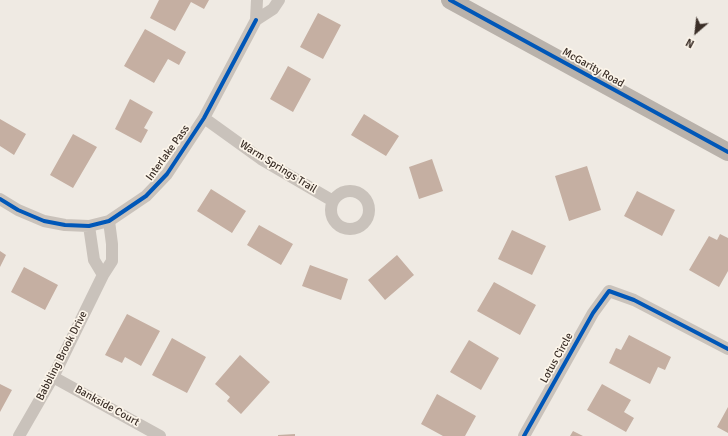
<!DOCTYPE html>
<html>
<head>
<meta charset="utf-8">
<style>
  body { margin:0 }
  #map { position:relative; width:728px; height:436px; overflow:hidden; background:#efeae3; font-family:Signika,sans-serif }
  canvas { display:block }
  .north { position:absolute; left:676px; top:12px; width:40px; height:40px; -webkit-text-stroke:3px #fcf5ea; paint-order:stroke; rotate:208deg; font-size:11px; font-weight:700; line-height:16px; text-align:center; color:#3b2f28 }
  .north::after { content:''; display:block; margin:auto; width:14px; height:18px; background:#3b2f28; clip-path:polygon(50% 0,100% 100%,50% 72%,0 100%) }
</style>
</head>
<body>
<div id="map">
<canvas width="728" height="436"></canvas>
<div class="north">N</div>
</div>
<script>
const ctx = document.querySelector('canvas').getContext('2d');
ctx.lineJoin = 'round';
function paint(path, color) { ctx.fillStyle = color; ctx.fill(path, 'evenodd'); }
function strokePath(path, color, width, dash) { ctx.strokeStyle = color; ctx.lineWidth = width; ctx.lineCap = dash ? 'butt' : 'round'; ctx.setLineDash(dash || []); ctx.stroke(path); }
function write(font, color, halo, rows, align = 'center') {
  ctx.font = font + ' Signika,sans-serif'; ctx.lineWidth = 3.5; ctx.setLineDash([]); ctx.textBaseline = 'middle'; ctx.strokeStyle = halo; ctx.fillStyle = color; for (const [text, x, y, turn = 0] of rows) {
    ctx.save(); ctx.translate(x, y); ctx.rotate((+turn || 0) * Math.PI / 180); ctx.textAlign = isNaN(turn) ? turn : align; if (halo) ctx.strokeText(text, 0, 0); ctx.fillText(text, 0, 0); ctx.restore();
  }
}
const building = new Path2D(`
  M159,0h50l-5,9 -13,-7 -16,29 -25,-13z
  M318,13l23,12 -18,34 -23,-12z
  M145,29l41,23 -7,13 -11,-6 -14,24 -30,-17z
  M288,66l23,13 -18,33 -23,-13z
  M130,99l23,13 -9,16 4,2 -7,13 -26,-14z
  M364,114l35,22 -13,20 -35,-21z
  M0,119l26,15 -12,21 -14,-9z
  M73,134l24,13 -24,41 -23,-13z
  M432,159l11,32 -24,8 -10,-32z
  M587,166l14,44 -32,11 -14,-45z
  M211,189l35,22 -14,22 -35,-22z
  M637,191l38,19 -13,26 -38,-20z
  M259,225l34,19 -12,21 -34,-20z
  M512,230l34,16 -14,29 -34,-16z
  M720,234l8,4v33l-9,16 -30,-17 20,-34 8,4z
  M0,251l6,4 -6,12z
  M397,255l17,20 -29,25 -17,-20z
  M310,265l38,14 -7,21 -39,-14z
  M24,267l34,18 -13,25 -34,-18z
  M494,282l42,23 -16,30 -43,-24z
  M127,314l33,17 -19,35 -16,-9 -3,6 -17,-8z
  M629,335l42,22 -6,13 -7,-3 -8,17 -41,-21 7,-15 5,2z
  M172,338l34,19 -19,36 -35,-18z
  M469,340l30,18 -18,32 -31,-18z
  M240,355l30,27 -29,32 -14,-13 3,-4 -15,-13z
  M0,384l12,6 -12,22z
  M602,384l29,16 -7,12 10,6 -8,14 -39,-22z
  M437,394l39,22 -11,20h-22l-22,-12z
  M728,407v26l-11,-6z
  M573,431l10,5h-13z
  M295,434v2h-17v-1z`);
const street = new Path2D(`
  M257,0l-1,20 17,-11 6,-9
  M204,118l57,41 72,42
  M331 210a19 19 0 1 1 38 0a19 19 0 1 1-38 0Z
  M0,199l18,11 26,11 21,4 24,1 20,-5 37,-25 21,-22 37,-56 52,-98
  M89,226l5,34 9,15 9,-14v-17l-3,-23
  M53,377l107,59
  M19,436l34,-59 50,-102
  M524,436l69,-123 16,-22 25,9 94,49`);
const secondary = new Path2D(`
  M450,0l278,152`);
const cycleway = new Path2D(`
  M450,0l278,152
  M0,199l18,11 26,11 21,4 24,1 20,-5 37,-25 21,-22 37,-56 52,-98
  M524,436l69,-123 16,-22 25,9 94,49`);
const streetNames = [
  ["McGarity Road",593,68,29],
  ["Interlake Pass",168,153,-54],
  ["Warm Springs Trail",278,167,32],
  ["Babbling Brook Drive",62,356,-63],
  ["Lotus Circle",557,358,-61],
  ["Bankside Court",107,406,29]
];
paint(building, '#c5afa2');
strokePath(street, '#c9c2bb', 12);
strokePath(secondary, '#b9b2ab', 18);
strokePath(cycleway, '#0057b8', 4);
write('11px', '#3b2f28', '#fcf5ea', streetNames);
</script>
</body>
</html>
